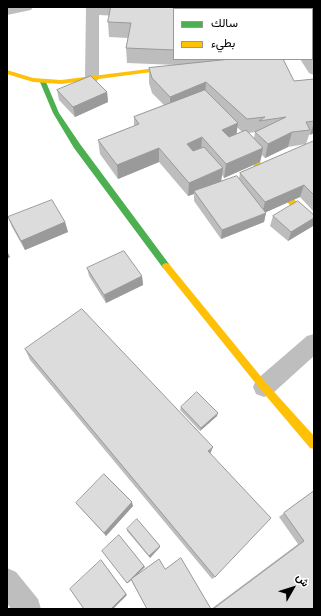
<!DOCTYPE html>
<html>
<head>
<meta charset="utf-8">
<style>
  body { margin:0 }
  #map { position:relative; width:321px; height:616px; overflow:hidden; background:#fff; font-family:Raleway,Vazirmatn,sans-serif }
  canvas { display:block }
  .frame { position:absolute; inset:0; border:8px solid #000; pointer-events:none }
  .legend { position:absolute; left:173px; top:8px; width:140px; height:52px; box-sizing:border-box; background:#fff; border:1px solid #999; margin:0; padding:5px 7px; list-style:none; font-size:12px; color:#000 }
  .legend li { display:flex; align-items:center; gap:8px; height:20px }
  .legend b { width:20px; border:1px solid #999 }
  .north { position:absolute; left:273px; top:568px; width:40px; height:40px; -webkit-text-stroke:3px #fff; paint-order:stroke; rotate:51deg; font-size:11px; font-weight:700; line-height:16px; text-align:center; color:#000 }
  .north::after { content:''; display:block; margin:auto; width:14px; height:18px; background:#000; clip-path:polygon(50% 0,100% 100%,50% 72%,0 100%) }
</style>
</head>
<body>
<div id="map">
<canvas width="321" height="616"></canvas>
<div class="frame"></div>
<ul class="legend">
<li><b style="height:5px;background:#4caf50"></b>سالك</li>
<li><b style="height:5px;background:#ffc107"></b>بطيء</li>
</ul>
<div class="north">ش</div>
</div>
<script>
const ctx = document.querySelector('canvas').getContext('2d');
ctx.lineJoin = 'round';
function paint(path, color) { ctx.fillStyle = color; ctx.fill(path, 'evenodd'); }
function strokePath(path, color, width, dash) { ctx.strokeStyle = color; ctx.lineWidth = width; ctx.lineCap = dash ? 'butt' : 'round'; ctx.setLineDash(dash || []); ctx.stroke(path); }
const street = new Path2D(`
  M7,7h26l-2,3 -24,5z
  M86,7l74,3 18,-1h-4v7l-14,2 -61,-3v63l-2,3 -5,2 -5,-2 -2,-3z
  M270,7h14l1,2h-14z
  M312,56l2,3v16l-5,-2 -9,-14h12z
  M314,334v22l-42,38 -8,3 -8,-3 -3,-7 3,-7 51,-44z
  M7,568l9,4 22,27 3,10h-30l-4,-6z`);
const fast = new Path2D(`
  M43,80l3,2 13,31 21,31 89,120 1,2 -1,2h-6l-89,-120 -21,-35 -13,-31z`);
const slow = new Path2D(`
  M180,65l3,2 -1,1 -121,16 -28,-2 -26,-8v-4l26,8 28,2z
  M236,138l3,1 66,72 9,3v6l-15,-5 -66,-72 -1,-2z
  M166,263l3,1 98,120 47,52v13l-4,-1 -49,-58 -98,-122 -1,-2 1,-2z`);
const wall = new Path2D(`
  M111,7h158l-1,2h-94v50h109l11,22 20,-2v54l-5,2 -3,9 -18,3 -23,11 -3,-3 -2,7 -36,16 -2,-3 -1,6 18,-2 1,-6 74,-32v71l-14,-15 -34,15 -2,10 -43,17 -27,-38v-7l-6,2 -29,-34 -41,17 -18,-25 -2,-14 36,-14v-9l30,-12 -12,-12 -3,-10v-15l28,-3 -50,-2 -1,-15 2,-10 -19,-1 -1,-15zM237,127l5,5 -6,2zM255,132l-1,6 -5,-5z
  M57,90l50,2 1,10 -33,15 -16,-17z
  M314,215v7l-1,4 -25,15 -18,-15 3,-10z
  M8,217l57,5 3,10 -43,18 -13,-23z
  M87,268l55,8 1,9 -37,18 -17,-27z
  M25,349l186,104 4,124 -3,2 -182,-219z
  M181,407l36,9 -17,15 -20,-21z
  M314,491l-1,118h-166l-16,-29 -3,3 16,-17 1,1 -7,6 27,-4 46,40 87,-65 -19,-27 5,-4z
  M76,503l57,3 -27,30z
  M127,529l33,18 -10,11 -23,-27z`);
const shadedWall = new Path2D(`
  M206,82l-1,15 -35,15v-15z
  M107,92l1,10 -33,15 -2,-10z
  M314,122v11l-4,2z
  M238,123l-2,15 -15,6 1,-14z
  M292,132l-4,15 -23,11 3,-14z
  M202,137l-1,15 -15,6 1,-14z
  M159,148v14l-41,17 -1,-14z
  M263,148l-3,14 -36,16 2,-14z
  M223,168l-2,14 -27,9v3l-6,2 1,-13z
  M304,185l-4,12 -38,17 3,-12z
  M266,213l-2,9 -43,17 1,-9z
  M314,218v4l-1,4 -25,15 3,-9z
  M65,222l3,10 -43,18 -4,-9z
  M7,251l3,6 -3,2z
  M142,276l1,9 -37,18 -2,-8z
  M218,413l-1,3 -17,15 1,-3z
  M213,447l-3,7 -2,-3z
  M132,502l1,4 -27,30 -2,-3z
  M160,546v1l-10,11 -1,-2z
  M101,560l26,35 -14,14h-2z
  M144,566l1,1 -17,16h-1z`);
const building = new Path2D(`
  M111,7h60l45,2h-42v41l-48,-2 5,-25 -23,-1z
  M231,59h52l11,22 20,-2v42l-8,1 4,8 -18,2 -24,12 -13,-12 31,-15 -27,4 6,-4 -18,2 -41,-37 -36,15 -18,-19 -3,-10z
  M91,76l16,16 -34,15 -16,-17z
  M205,90l33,33 -16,7 7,7 17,-7 17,18 -37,16 -24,-27 -15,7 6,7 11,-4 19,21 -34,15 -30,-35 -42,17 -19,-25 41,-16 -5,-7z
  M314,141v54l-10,-10 -39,17 -25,-29z
  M237,176l29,37 -44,17 -28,-39z
  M52,200l13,22 -44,19 -13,-24z
  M298,201l16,14v3l-23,14 -18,-16z
  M124,251l18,25 -38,19 -17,-27z
  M82,309l131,138 -5,4 63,67 -56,59 -190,-228z
  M197,392l21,21 -17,15 -20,-21z
  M104,474l28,28 -28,31 -28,-30z
  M314,491v117l-1,1h-100l91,-68 -20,-28z
  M137,519l23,27 -11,10 -22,-27z
  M119,535l25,31 -17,17 -25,-32z
  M181,558l30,51h-64l-16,-30 28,-20 6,10z
  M101,560l25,34 -15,15h-27l-14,-20z`);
paint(street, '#bebebe');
paint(fast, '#4caf50');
paint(slow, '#ffc107');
paint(wall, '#bdbdbd');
paint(shadedWall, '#9a9a9a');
paint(building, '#dcdcdc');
strokePath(building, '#9a9a9a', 1);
</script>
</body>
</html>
